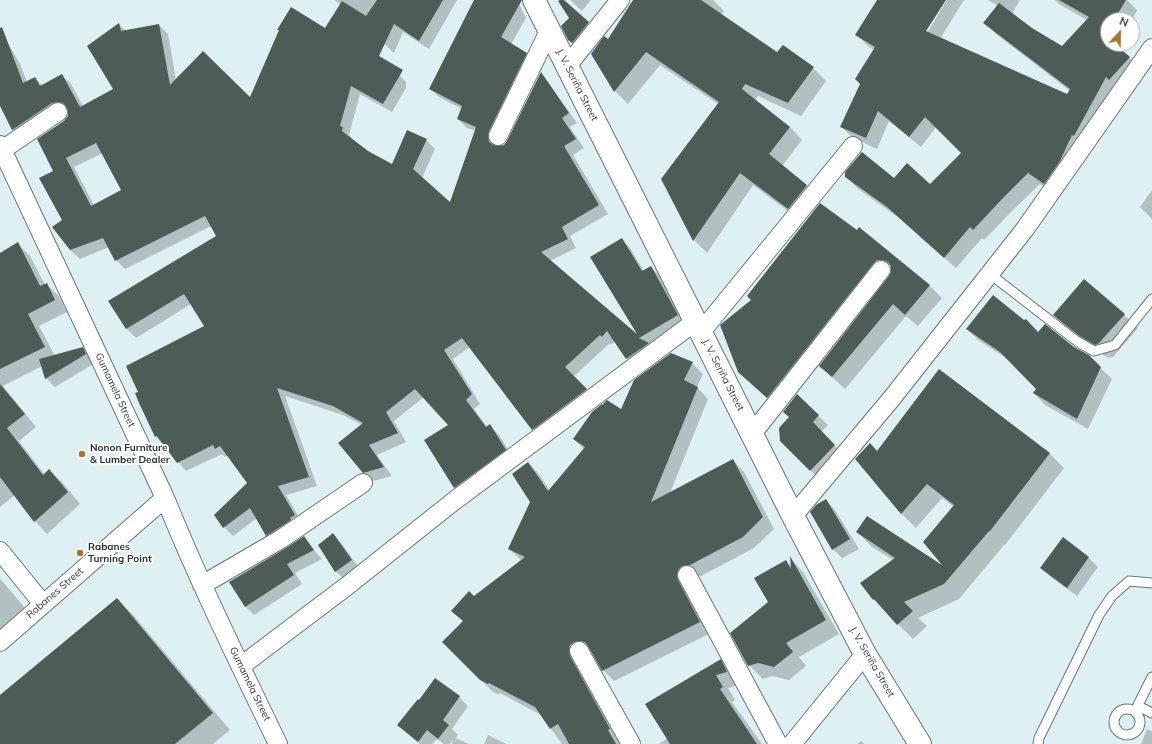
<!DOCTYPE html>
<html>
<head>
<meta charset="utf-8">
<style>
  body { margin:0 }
  #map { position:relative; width:1152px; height:744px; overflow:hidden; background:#dff0f2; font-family:Mulish,sans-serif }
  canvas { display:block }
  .north { position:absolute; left:1100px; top:12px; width:40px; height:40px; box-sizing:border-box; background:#fff; border:1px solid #abadae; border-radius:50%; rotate:22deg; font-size:11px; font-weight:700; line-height:16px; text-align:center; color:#2c3334 }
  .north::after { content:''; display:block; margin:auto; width:14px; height:18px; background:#a7752b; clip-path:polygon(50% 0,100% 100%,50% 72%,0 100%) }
</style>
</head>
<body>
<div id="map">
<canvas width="1152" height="744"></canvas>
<div class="north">N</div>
</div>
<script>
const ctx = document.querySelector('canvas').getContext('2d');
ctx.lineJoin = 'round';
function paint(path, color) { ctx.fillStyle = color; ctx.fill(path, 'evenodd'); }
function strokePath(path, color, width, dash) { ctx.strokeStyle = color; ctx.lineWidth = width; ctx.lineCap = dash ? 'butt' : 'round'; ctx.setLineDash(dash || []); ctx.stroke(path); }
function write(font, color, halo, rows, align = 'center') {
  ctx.font = font + ' Mulish,sans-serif'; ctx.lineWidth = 4; ctx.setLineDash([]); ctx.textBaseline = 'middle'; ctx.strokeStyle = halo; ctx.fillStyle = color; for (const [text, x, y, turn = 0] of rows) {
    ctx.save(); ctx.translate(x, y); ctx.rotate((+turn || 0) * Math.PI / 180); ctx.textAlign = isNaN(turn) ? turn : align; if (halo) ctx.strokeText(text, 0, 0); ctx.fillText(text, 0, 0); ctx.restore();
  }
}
const shadow = new Path2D(`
  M335,0h42l1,1 1,-1h78l-28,49 -26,-17 -9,21z
  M476,0h41l9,18 -15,26 15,10 9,9 -38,78 -1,6 8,-1 4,-5 33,-67 8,9 28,40 -7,4 14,21 -11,7 35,59 -38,22 6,12 -26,13 90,77 -48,-81 29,-18 9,9 14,23 7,-4 9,9 27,49 -51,42 -9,-9 -12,-17 -4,4 -1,-2 -37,34 22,21 -53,40 -9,-9 -63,-82 -17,12 27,45 -6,5 13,18 3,-1 9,9 15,24 -51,37 -8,-8 -6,-62 -25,-29 -30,24 12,21 -29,13 15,21 -19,5 -9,-9 -2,-47 -19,-10 -58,-19 32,90 -31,9 17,29 -27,20 -9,-9 -10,-17 -24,18 -9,-9 24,-43 -20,-29 -3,2 -3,-3 -36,17 -30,-34 -19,-43 68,-68 -14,-22 -55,34 -9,-9 -17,-28 107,-64 -6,-11 -86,43 -9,-9 -7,-13 -29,12 -10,-9 -7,-30 -9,-48 11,-51 4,-4v-7l-7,2 -41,26 -9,-9 -12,-25v-67l9,8 11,19 7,18 8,-4 8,8 19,-11 9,9 12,22 32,-17 4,-65 7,7 33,-6 9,9 8,46 75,19 29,-68 -2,-2 119,44 9,9v6l-14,24 -32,-18 -11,41 2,2v2l16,13 26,14 33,-26 9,9 -13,29 29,26 25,-73 -9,-3 -9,-9 4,-10 -23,-12 -9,-9zM103,153l20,37 -29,15 -20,-38z
  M561,0l36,32 -18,17 -10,-9 1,-22z
  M570,0h21l-9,11z
  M634,0h79l11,11 -3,4 56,39 6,-8 30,22 13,13 -25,35 -43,-20 -3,5 35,26 12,13 -20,26 25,20 13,13 -19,22 -48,-36 -46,68 -13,-13 -31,-61 55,-75 -58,-39 -32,39 -13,-13 -23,-37 16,-13z
  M878,0h67l-22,35 2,1 22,-36h17l-24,39 128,56 2,-4 -74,-57 -11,-12 13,-16 -10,-6h32l-8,14 19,14 32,20 24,-28 -28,-16 -4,-4h72l10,10 -5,10h-24v24h10l-1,2 23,22 -85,126 -15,-10 -26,25 -30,31 -2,-2 -26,30 -57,-50 -42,-30 -11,-12 48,3 36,6 32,-32 -26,-26 -15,20 -32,-26 -12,28 -24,-11 -11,-11 19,-43 13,-34 -6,-4 -11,-11z
  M1152,190v29l-12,-12z
  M859,229l71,57 12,12 -24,28 -12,-10 -61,73 -25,-23 72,-94h-3l-109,137 -28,-26z
  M18,244l12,12 15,29 1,-1 13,12 8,16 -28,14 16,30 28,-8 9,10 3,5 -40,24 -9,-9 -4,-12 -39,20 33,41 -17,14 26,34 4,-5 13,12 18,22 -33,30 -12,-13 -20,-26 -15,12v-253z
  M1054,315h70l14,13 -25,29 -4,1 -13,-7 -28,-22z
  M967,329l107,19 14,8 24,23 -24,50 -43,-24 -11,-12 4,-4 -26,-27 -34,-22z
  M692,363l11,11 -6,13 11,12 -38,94 63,-33 11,12 30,57 -20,19 -53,28h-7l17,57 -97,48 -11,-11 -12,-19 -6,1 36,88 -3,1 2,3h-58l-21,-29 -41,-22 -1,2 -7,-4 -49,-49 21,-20 -12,-11 22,-14 48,-36 -13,-12 22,-47 -3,-39 11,11 11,17 34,-42 -10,-10 47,-28z
  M797,395l31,30 -7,7 23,23 -25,24 -38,-39z
  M877,451l172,2 15,15 -59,77h-1l-45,54 -41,19 9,8 -14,13 -40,-40 20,-39 -21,-13 -15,-15 89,36 8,-61 -12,-9 -26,30 -15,-15z
  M826,500l9,10 24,39 -17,9 -9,-9z
  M333,534l9,10 18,25 -15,11 -10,-9z
  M303,538l19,21 -27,14 7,11 -48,31 -8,-8 -16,-25z
  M1063,539l26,19 9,9 -21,29 -26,-19 -10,-9z
  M791,559l12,13 36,62 -40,23 7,9 -17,14 -17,-4 -9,3 -14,-14 20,-63 17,-41 6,6z
  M0,579l10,11 19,23 -29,28z
  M117,599l17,17 96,114 -17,14h-213v-48z
  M720,661l13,13 6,11 -11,3 7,12 -3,2 30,42h-103l9,-6z
  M459,697l9,9 -16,23 6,6 -3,3 14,6h-17l1,-4 -3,4h-6l-7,-5 -5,5h-12l-22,-19z
  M1147,729l5,2v13h-11z
  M488,735l18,9h1h-23z
  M861,741l3,3h-7z`);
const building = new Path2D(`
  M377,0h66l-24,41 -25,-17 -15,32 24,14 -20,34 -32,-18 -11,40 3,1 -1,4 26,20 24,13 15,-34 20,9 -14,30 37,33 26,-75 -19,-8 5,-13 -33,-17 45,-89h48l-21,37 26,16 -38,78 -1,5 1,6 4,3 5,1 6,-1 3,-4 34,-69 28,41 -7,5 14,21 -12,7 35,59 -37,22 6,12 -27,13 96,82 -47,-77 32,-19 20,33 9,-5 27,49 -39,23 10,5 -23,16 -19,-28 -5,6 -2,-2 -35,32 22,22 -55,41 -70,-92 -18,12 28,44 -6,6 20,27 4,-3 16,26 -52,38 -30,-48 24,-15 -33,-36 -29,23 12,21 -29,12 15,22 -21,6 -25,-30 25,-20 -30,-17 -56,-18 32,89 -31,9 17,29 -5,3 1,2 -25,16 -16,-28 -27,20 -9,-13 33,-32 -27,-37 -5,3 -2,-4 -36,18 -20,-27 -2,1 -16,-34 -4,-10 3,-1 -12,-26 78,-40 -20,-32 -58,35 -18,-28 108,-65 -11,-20 -90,45 -12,-23 -33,12 -18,-23 10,-7 -23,-42 14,-7 -16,-32 27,-18 4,-5v-5l-2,-5 -3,-3 -6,-1 -5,1 -40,27 -12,-24v-78l2,-1 21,56 12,-6 5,9 22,-12 18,33 33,-18 -26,-43 32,-23 2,8 38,-7 11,61 33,-34 47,46 29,-67h-2l14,-23 34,21 17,-27 24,15zM96,143l25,47 -30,16 -25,-48z
  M560,0h4l25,22 -17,21 -4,-3 -7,-14 8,-8 -11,-17z
  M633,0h68l76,52 6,-7 31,22 -26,36 -43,-19 -3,5 48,38 -21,27 38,31 -19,24 -48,-36 -47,68 -32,-62 58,-77 -73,-50 -32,40 -23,-38 13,-18 4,3z
  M877,0h69l-20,31 141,63 3,-5 -87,-66 16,-20 33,25 30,18 27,-29 -30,-17h67l-12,20h-6v11l-2,4 2,3v6h7l15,13 -21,23 -3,-3 -32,59 -2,-1 -12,26 -16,23 -16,-11 -25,25 -30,32 -3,-3 -26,31 -57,-51 -42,-30v-5l17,-20 32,26 13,-15 23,21 31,-31 -36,-36 -16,20 -31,-26 -12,27 -26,-11 20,-43 -5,-5 20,-32 -20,-12z
  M820,203l37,27 2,-3 71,58 -25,30 -12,-11 -61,73 -13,-11 70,-90 2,-4v-6l-3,-4 -5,-2h-6l-4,4 -106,134 -29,-26 -18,-47 31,-25 -4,-4z
  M18,242l22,44 7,-3 8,17 -27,14 17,33 -45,22v-116z
  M1084,279l41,35 -26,29 -4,2 -14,-8 -28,-22z
  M993,295l31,25 2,-1 12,13 7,-8 29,23 15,8 12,12 -24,52 -44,-26 3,-4 -36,-37 -34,-23z
  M83,347l3,7 -41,25 -6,-20z
  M671,353l22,9 -9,18 14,7 -47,115 82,-43 30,58 -20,20 -53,28 -8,1 -4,4 -1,5 1,5 22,42 -98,49 -14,-25 -3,-4 -6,-1 -5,1 -4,3 -1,5 1,6 40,73 -2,1 8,14h-47l-11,-20 -8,5 -15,-22 -46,-24 -1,1 -8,-4 -38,-38 21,-21 -12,-10 18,-20 5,5 51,-39 -17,-8 22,-47 -18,-28 16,-12 20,29 37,-44 -12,-8 19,-27 10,-8v1l5,-5 14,9 13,-29z
  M939,369l111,84 -60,78h-1l-45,53 -40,18 9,9 -16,14 -23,-26 -1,1 -13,-17 35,-25 -39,-26 11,-16 75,49 -19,-23 31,-37 -27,-21 -26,30 -46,-55 15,-16 7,8z
  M0,384l25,30 -18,14 36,47 6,-6 19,23 -34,30 -34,-45z
  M797,394l22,21 -6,7 22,23 -25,26 -30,-30 -1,-13 10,-11 -6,-5z
  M826,499l24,40 -18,11 -22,-38 6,-7z
  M333,533l19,27 -17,12 -17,-27z
  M304,536l10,14 -27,14 7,11 -49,32 -16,-25 57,-34z
  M1063,537l26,20 -22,31 -27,-20z
  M790,556l36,64 -40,23 7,9 -19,15 -16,-4 -10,3 -18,-33 38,-31 -14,-24 32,-18 5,9z
  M117,598l96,115 -38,31h-175v-49z
  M721,659l6,13 -11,3 7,12 -3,2 37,55h-87l-25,-40z
  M435,678l25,18 -17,24 6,5 -11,14 -11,-9 -9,12 -21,-17 21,-26 1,1z`);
const service = new Path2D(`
  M990,274l88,68 16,9 21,-6 37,-46
  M1138,706l14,7
  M1114 722a13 13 0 1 1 26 0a13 13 0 1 1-26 0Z
  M1135,711l17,-34
  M1038,744l1,-6 60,-123 13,-19 17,-15 23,2`);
const minor = new Path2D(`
  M568,65l52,-65
  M498,136l51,-105
  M0,145l165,353c34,84 74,165 113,246
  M2,150l56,-38
  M701,332l152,-186
  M752,434l129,-164
  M793,516l99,-118 133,-169 127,-181
  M0,551l43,53
  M687,575l91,169
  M202,585l79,-46 82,-56
  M0,642l165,-144
  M579,651l52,93
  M241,666l106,-80 107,-85 242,-180
  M792,744l73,-90`);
const secondary = new Path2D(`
  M534,0l259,516 72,138 55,90`);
const markers = [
  [82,454,4,"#a7752b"],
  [80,553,4,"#a7752b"]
];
const streetNames = [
  ["J. V. Seriña Street",577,85,63],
  ["J. V. Seriña Street",723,375,63],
  ["Gumamela Street",115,390,65],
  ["Rabanes Street",55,593,-41],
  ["J. V. Seriña Street",872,662,60],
  ["Gumamela Street",250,684,64]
];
const poiNames = [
  ["Nonon Furniture",90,448],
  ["& Lumber Dealer",90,460],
  ["Rabanes",88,547],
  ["Turning Point",88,559]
];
paint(shadow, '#0003');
paint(building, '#4e5c58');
strokePath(service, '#667677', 11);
strokePath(minor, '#667677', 20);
strokePath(secondary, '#667677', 24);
strokePath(service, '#fff', 9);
strokePath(minor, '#fff', 18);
strokePath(secondary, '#fff', 22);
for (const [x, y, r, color] of markers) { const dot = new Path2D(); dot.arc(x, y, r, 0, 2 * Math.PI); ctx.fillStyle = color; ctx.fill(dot); strokePath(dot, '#fff', 1.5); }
write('10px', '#2c3334', '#fff', streetNames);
write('bold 10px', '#2c3334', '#fff', poiNames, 'left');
</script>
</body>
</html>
